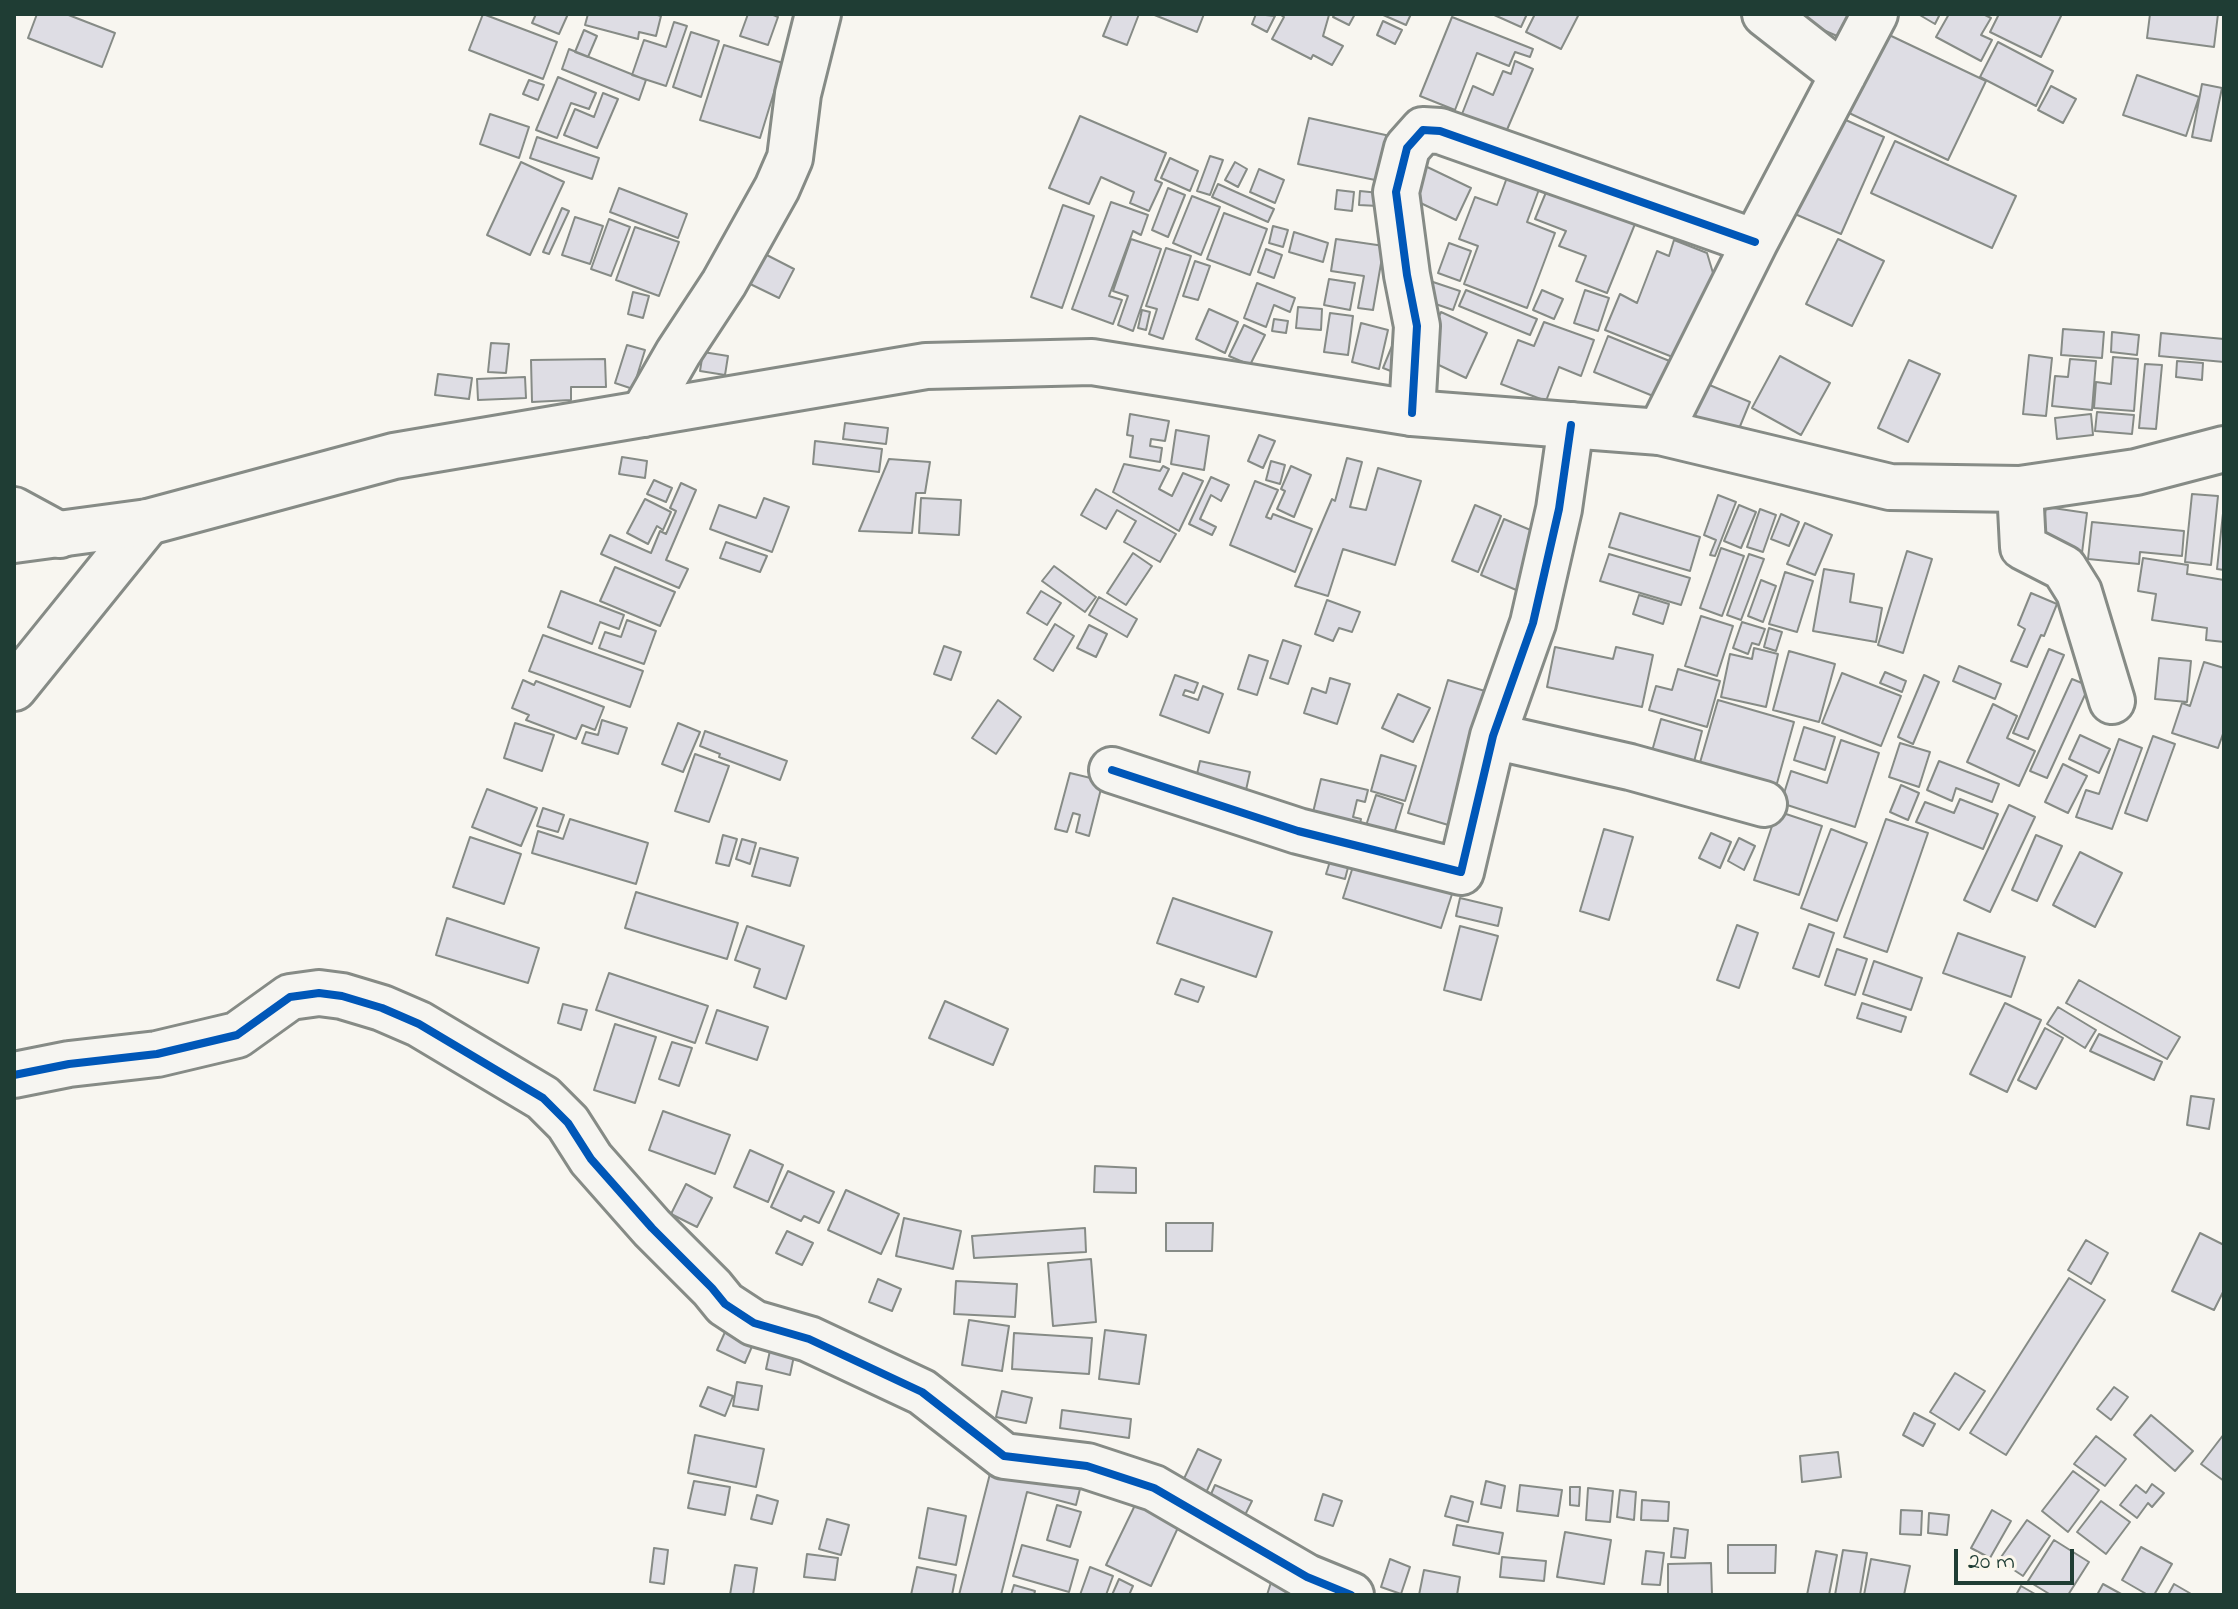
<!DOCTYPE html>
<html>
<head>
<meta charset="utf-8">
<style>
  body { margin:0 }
  #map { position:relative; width:2238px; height:1609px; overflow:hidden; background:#f8f6f0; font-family:"Indie Flower",sans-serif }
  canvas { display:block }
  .frame { position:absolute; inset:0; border:16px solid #1f3d34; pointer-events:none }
  .scale { position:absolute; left:1954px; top:1549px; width:120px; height:36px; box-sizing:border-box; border:4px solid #1f3d34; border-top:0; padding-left:10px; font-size:24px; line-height:28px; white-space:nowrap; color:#1f3d34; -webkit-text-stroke:6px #fbf7ec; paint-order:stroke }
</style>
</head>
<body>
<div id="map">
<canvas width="2238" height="1609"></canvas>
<div class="frame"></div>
<div class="scale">20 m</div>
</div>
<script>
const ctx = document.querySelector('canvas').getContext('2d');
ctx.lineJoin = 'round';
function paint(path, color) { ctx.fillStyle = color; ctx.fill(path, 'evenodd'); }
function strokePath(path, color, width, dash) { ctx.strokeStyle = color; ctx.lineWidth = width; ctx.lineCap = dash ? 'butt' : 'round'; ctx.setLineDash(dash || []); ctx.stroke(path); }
const building = new Path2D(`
  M37,14h29l49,19 -13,34 -74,-29z
  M483,14l74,28 -14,37 -74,-29z
  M536,14h32l-9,20 -27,-11z
  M588,14h66l7,2 -5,20 -17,-4 -1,7 -53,-14z
  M748,14h23l7,3 -10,28 -28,-9z
  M1112,14h27l-12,31 -24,-9z
  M1152,14h52l-7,18z
  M1256,14l19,2 -8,16 -15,-8z
  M1279,14l50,1 -6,21 20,10 -11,19 -19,-10 -2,4 -39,-20 12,-22z
  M1335,14h20l-6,11 -16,-8z
  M1381,14h30l-5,11z
  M1492,14h35l-6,13z
  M1535,14h44l-18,35 -35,-17z
  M1795,14h58l-2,28 -58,-25z
  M1918,14h22l-5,10z
  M1949,14h34l8,4 -10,17 11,5 -11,21 -45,-24z
  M1999,14h63l-21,43 -51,-25z
  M2150,14h68l-4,33 -67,-9z
  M1452,17l81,32 -3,8 -15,-5 -6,14 -32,-13 -22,57 -35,-14z
  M1383,21l19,9 -7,14 -18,-9z
  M674,22l13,4 -21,60 -34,-11 12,-35 22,7z
  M584,30l13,6 -9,21 -13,-5z
  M691,32l28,9 -18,56 -28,-10z
  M1885,33l101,48 -38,79 -101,-48z
  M1998,42l55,29 -17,35 -56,-29z
  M724,45l59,18 -23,75 -60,-18z
  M569,49l77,31 -7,20 -77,-31z
  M1515,61l18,8 -27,63 -44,-18 11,-28 20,9 10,-24 8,3z
  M2137,75l62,22 -13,39 -63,-21z
  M558,77l38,16 -7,16 -18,-6 -14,35 -21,-8z
  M529,80l15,5 -6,15 -15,-6z
  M2202,84l20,4 -11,53 -19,-4z
  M2051,86l25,13 -13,24 -25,-13z
  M603,93l15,6 -21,49 -33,-13 11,-26 19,8z
  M490,114l39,13 -10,31 -39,-14z
  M1080,116l86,37 -11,27 7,3 -13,28 -19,-8 4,-11 -33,-15 -12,27 -40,-16z
  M1839,117l45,20 -43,97 -46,-20z
  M1309,118l81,18 -10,45 -82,-17z
  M537,137l62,21 -7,21 -62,-21z
  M1895,141l121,55 -24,52 -121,-55z
  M1210,156l13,4 -13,35 -13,-4z
  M1170,158l28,13 -8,20 -29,-13z
  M521,162l43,20 -34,73 -43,-20z
  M1235,162l12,7 -9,18 -13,-7z
  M1421,164l50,24 -15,32 -50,-24z
  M1259,169l25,11 -9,23 -25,-11z
  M1509,172l32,12 -14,38 28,11 -28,75 -63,-24 14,-38 -19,-7 16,-42 22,8z
  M1218,184l56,25 -6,13 -56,-25z
  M1549,185l88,34 -30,74 -31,-12 10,-25 -27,-10 7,-15 -31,-12z
  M619,188l68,26 -9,24 -68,-26z
  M1168,188l17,7 -17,42 -16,-7z
  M1337,190l17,2 -2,19 -17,-2z
  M1360,191l19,2 -1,13 -19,-1z
  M1192,196l28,11 -19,48 -28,-12z
  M1111,202l37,13 -7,20 -8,-4 -24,65 13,4 -9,24 -41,-15z
  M1063,205l31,11 -32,92 -31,-11z
  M562,208l7,3 -20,43 -6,-2z
  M1224,213l43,16 -17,46 -43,-16z
  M575,217l28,9 -13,38 -28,-9z
  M609,219l21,8 -19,49 -20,-7z
  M1273,226l15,4 -5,17 -14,-4z
  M635,227l44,15 -20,54 -43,-16z
  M1294,232l34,11 -5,19 -34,-10z
  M1131,239l30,10 -28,82 -15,-6 10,-29 -15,-5z
  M1336,239l48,7 -11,64 -15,-2 6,-32 -33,-5z
  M1838,239l46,22 -32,65 -46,-22z
  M1674,240l33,13 12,40 -34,69 -80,-32 15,-36 17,9 20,-52 12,5z
  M1449,243l22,8 -11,30 -22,-8z
  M1166,248l25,8 -28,83 -14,-5 8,-25 -11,-3z
  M1266,249l16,6 -8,23 -16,-6z
  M759,251l35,18 -15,29 -35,-17z
  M1195,261l15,5 -12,34 -15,-4z
  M1329,279l26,4 -5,27 -26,-5z
  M1427,280l33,11 -7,19 -32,-11z
  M1257,283l38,15 -5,14 -16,-7 -8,22 -22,-9z
  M1466,290l71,29 -7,16 -71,-29z
  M1542,290l21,9 -9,20 -21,-9z
  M1585,290l24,8 -11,33 -24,-8z
  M633,292l16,4 -6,22 -15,-4z
  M1298,307l24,2 -1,21 -25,-2z
  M1209,309l29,13 -13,31 -29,-14z
  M1142,310l8,2 -4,18 -8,-2z
  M1441,312l46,21 -21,45 -46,-22z
  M1330,313l23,3 -5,39 -24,-3z
  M1274,319l14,2 -2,12 -14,-2z
  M1544,322l50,18 -13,36 -22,-9 -13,34 -45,-17 17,-44 16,6z
  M1361,323l27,7 -9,39 -27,-7z
  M1244,325l21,10 -15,30 -21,-9z
  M2063,329l41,3 -2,26 -41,-3z
  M2112,332l27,3 -2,20 -26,-3z
  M2161,333l63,6v23l-65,-6z
  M1608,336l64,26 -14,36 -64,-26z
  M491,343l18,1 -3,29 -18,-1z
  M627,345l18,5 -12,39 -18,-6z
  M1392,346l18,7 -9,22 -18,-7z
  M703,352l25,4 -3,19 -25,-4z
  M2029,355l23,3 -6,58 -23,-2z
  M1780,356l50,27 -29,52 -49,-27z
  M2113,357l25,2 -4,52 -40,-3 2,-26 15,2z
  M605,359l1,28h-35v13l-39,2 -1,-42z
  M2070,359l26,2 -4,49 -40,-4 3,-30 13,1z
  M1909,360l31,14 -32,68 -30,-14z
  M2177,361l26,2 -1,17 -26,-3z
  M2145,364l17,1 -6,64 -17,-1z
  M438,374l34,4 -3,21 -34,-4z
  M525,377l1,21 -48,2 -1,-21z
  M1700,381l50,21 -14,34 -50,-21z
  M2097,412l37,3 -2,19 -37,-3z
  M1130,414l39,7 -4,20 -14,-2 -1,7 12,2 -2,14 -30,-5 3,-21 -6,-1z
  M2091,414l2,21 -36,4 -2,-21z
  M845,423l43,5 -2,16 -43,-5z
  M1176,430l33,6 -5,34 -33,-6z
  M1259,435l16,6 -12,27 -15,-7z
  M815,441l67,8 -3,23 -66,-8z
  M622,457l25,4 -2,17 -26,-4z
  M1347,458l15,4 -12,45 16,3 12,-42 43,13 -26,84 -52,-16 -15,47 -33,-10 37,-87 3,2z
  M889,459l41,3 -5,31h-9l-4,40 -53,-2z
  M1271,461l14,4 -5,19 -14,-4z
  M1124,464l36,7 3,-5 6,3 -10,20 13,7 11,-23 20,8 -24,50 -66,-39z
  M1291,466l20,9 -17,42 -17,-8 8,-18 -4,-2z
  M1211,477l18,8 -8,16 -10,-6 -11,24 16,8 -4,8 -23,-11z
  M654,480l18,8 -6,14 -19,-8z
  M1255,481l23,9 -12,27 5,2 2,-5 39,15 -17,43 -65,-27z
  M681,483l15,7 -30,70 22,9 -9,19 -78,-34 9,-19 41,18 9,-22 6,3 10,-23 -6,-3z
  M1096,489l80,45 -16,28 -36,-20 12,-21 -19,-11 -11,19 -25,-14z
  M2192,494l26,2 -7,69 -26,-3z
  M1718,495l18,7 -21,54 -5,-1 6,-15 -12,-5z
  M764,498l25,9 -17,45 -62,-23 9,-24 37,13z
  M921,498l40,2 -2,35 -40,-2z
  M645,499l26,13 -8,18 -6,-4 -9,18 -21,-11z
  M2224,504v66l-7,-1z
  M1475,505l26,11 -23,56 -26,-11z
  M1739,505l17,7 -15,36 -17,-7z
  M2046,507l41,6 -5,40 -42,-7z
  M1760,509l16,6 -13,37 -16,-5z
  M1620,513l80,24 -10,34 -81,-24z
  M1781,514l18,8 -10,24 -18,-7z
  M1504,519l41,17 -24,56 -40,-17z
  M2092,522l92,9 -2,25 -42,-4 -1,12 -51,-5z
  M1805,523l27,12 -17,40 -28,-11z
  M726,542l41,14 -7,16 -40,-14z
  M1721,548l23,8 -22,60 -22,-8z
  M1907,551l25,8 -29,94 -25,-8z
  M1133,553l19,13 -26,39 -19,-12z
  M1609,554l81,24 -9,27 -81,-24z
  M1749,554l15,5 -23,61 -14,-5z
  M2143,558l45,7 -1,9 37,6v62l-18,-2 1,-12 -55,-8 4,-26 -18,-3z
  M1054,566l42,31 -11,15 -43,-31z
  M615,567l60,25 -15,34 -60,-25z
  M1824,569l30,5 -4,28 32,6 -6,34 -63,-11z
  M1785,572l28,9 -16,51 -28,-8z
  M1761,580l15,6 -13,36 -15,-6z
  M561,591l63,24 -5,14 -19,-7 -8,22 -44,-17z
  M1041,591l20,12 -14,22 -20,-12z
  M2031,593l26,11 -13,32 -3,-1 -14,32 -16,-6 14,-32 -7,-4z
  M1639,595l30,9 -6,20 -30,-10z
  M1099,597l38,22 -10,18 -38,-22z
  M1327,600l33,12 -8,20 -13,-4 -6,13 -18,-7z
  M1701,616l32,10 -16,50 -32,-10z
  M627,620l29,11 -12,33 -45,-16 6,-16 16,5z
  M1742,622l23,7 -6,16 -7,-2 -4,11 -15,-6z
  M1055,624l19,12 -21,35 -19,-12z
  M1089,625l18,9 -11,23 -19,-9z
  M1769,628l13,4 -6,19 -12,-4z
  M543,635l100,36 -13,36 -101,-36z
  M1283,640l18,6 -13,38 -18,-6z
  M944,646l17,6 -10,28 -17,-6z
  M1555,647l58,12 3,-12 37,8 -11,52 -95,-20z
  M1754,648l24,6 -12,53 -45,-10 9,-43 22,5z
  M2049,649l15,6 -36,84 -15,-6z
  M1789,651l46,13 -16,58 -46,-12z
  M1249,655l19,6 -11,34 -19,-6z
  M2159,658l32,3 -4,41 -32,-3z
  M2204,662l20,6v63l-6,17 -46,-15 10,-30 8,3z
  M1959,666l42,18 -6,15 -42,-18z
  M1678,669l42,12 -13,46 -58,-17 7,-24 16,4z
  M1885,672l21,9 -4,11 -22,-9z
  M1842,673l59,23 -20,50 -59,-23z
  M1175,675l23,8 -4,10 -9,-3 -2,5 15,5 5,-14 20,8 -14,39 -49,-18z
  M1924,675l15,7 -26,62 -15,-7z
  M1330,678l20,6 -13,40 -33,-11 8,-25 14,5z
  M2072,679l17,7 -42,92 -17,-7z
  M523,680l11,5 2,-4 68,26 -9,23 -13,-5 -6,14 -50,-19 3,-5 -17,-7z
  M1448,680l47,14 -40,133 -47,-14z
  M1398,694l32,14 -17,34 -31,-14z
  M998,700l23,17 -25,37 -24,-16z
  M1718,700l76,22 -20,72 -75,-28z
  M1993,704l24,12 -10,22 28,13 -16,35 -52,-24z
  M1661,719l41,12 -13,50 -42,-12z
  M602,720l25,8 -9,26 -36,-11 4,-11 12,3z
  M515,723l39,12 -12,36 -38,-13z
  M678,723l22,9 -17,40 -21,-8z
  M1804,727l31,10 -10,33 -31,-10z
  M705,731l82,30 -7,19 -61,-23 1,-3 -20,-8z
  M2080,735l30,14 -11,24 -30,-14z
  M2153,736l22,8 -28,77 -22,-8z
  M2119,739l23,9 -30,81 -36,-12 10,-27 13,4z
  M1841,740l38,13 -24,74 -74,-24 10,-32 36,12z
  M1900,743l30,9 -11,35 -30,-10z
  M695,754l34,12 -20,56 -34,-11z
  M1381,755l35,11 -11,35 -34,-10z
  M1200,761l50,11 -6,27 -50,-12z
  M1939,761l60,23 -7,18 -36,-14 -4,13 -25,-11z
  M2063,764l24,12 -19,37 -23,-11z
  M1070,773l33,8 -14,55 -13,-4 4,-17 -7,-2 -6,19 -12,-3z
  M1321,779l47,11 -3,12 -8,-2 -4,17 8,2 -4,17 -47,-11z
  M1901,785l18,8 -11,27 -18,-8z
  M487,789l50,19 -16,38 -49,-19z
  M1376,795l27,9 -13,43 -28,-9z
  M1960,799l38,15 -15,35 -67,-27 9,-20 29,11z
  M2009,805l26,12 -45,95 -26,-12z
  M543,808l21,7 -6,17 -21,-6z
  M1777,811l45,15 -23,69 -45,-15z
  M570,819l78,24 -12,41 -104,-31 6,-22 25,8z
  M1886,819l42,14 -41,119 -43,-15z
  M1604,829l29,8 -24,83 -29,-9z
  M1831,829l36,14 -30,78 -36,-13z
  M1711,833l20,9 -11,26 -21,-10z
  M723,835l14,4 -8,27 -13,-3z
  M2036,835l26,11 -25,55 -25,-11z
  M470,837l51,17 -17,50 -51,-17z
  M1739,838l16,8 -11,24 -16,-9z
  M742,839l14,4 -6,21 -14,-5z
  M760,848l38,10 -8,28 -38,-10z
  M2080,852l42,21 -27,54 -42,-22z
  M1332,855l18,5 -5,19 -19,-5z
  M1356,857l98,31 -13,40 -98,-30z
  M636,892l102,31 -11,36 -102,-31z
  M1173,898l99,34 -16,45 -99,-34z
  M1460,898l42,10 -4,18 -42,-10z
  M447,918l92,30 -11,35 -92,-28z
  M1809,924l25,9 -15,44 -26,-9z
  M1737,925l21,8 -19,55 -22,-8z
  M747,926l57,20 -18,53 -32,-12 6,-18 -25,-9z
  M1460,926l38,10 -17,64 -37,-10z
  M1958,933l67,24 -14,40 -68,-24z
  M1837,949l30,10 -12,36 -30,-10z
  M1874,961l48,17 -11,32 -48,-16z
  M609,973l99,33 -13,37 -99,-33z
  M1181,979l23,8 -6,15 -23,-8z
  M2079,980l101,57 -13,22 -101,-56z
  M945,1001l63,28 -15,36 -64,-27z
  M1862,1003l44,14 -5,15 -44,-14z
  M2005,1003l36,17 -34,72 -37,-18z
  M563,1004l24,6 -6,20 -23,-7z
  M2058,1007l38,23 -11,18 -38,-24z
  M717,1010l51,17 -11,33 -51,-17z
  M615,1024l41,13 -21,66 -41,-13z
  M2045,1028l18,10 -27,51 -18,-9z
  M2099,1034l63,28 -8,18 -64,-29z
  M672,1042l20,6 -13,38 -20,-7z
  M2191,1096l23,3 -5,30 -22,-4z
  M663,1111l67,24 -15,39 -66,-24z
  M750,1150l33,15 -15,37 -34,-15z
  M1095,1166l41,2v25l-42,-1z
  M788,1171l46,21 -15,31 -15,-7 -3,5 -30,-14z
  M686,1184l26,14 -15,29 -26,-13z
  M846,1190l53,24 -18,40 -53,-24z
  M904,1218l57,13 -8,38 -57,-13z
  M1166,1223h47l-1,28h-46z
  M1085,1228l1,24 -112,6 -2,-22z
  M787,1231l26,12 -11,22 -26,-12z
  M2200,1233l24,12v45l-10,20 -42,-19z
  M2086,1240l22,13 -17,31 -23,-14z
  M1091,1259l5,63 -43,4 -5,-63z
  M2069,1278l36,22 -99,155 -36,-22z
  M878,1279l23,10 -9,22 -23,-9z
  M956,1281l61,3 -2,33 -61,-3z
  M969,1320l40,6 -7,45 -40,-6z
  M1105,1330l41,5 -7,49 -40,-5z
  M725,1332l28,12 -8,19 -28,-13z
  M1014,1333l78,5 -3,36 -77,-5z
  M771,1346l24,5 -5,24 -24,-6z
  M1955,1373l30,18 -26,39 -29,-18z
  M737,1382l25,4 -4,24 -25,-4z
  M708,1387l25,9 -8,20 -25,-10z
  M2114,1387l14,10 -17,23 -14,-11z
  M1002,1391l30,7 -6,25 -30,-6z
  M1062,1410l69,9 -2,19 -69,-10z
  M1914,1413l21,11 -12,22 -20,-11z
  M2151,1415l42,36 -18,20 -41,-36z
  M2224,1434v47l-23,-17z
  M695,1435l69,14 -8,38 -68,-14z
  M2096,1436l30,23 -21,27 -31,-22z
  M1198,1449l23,11 -17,37 -23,-12z
  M1838,1452l3,25 -39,5 -2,-26z
  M994,1458l88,23 -6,24 -49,-13 -26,103h-42z
  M2073,1471l26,19 -31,42 -26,-21z
  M694,1481l36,6 -5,28 -37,-7z
  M1486,1481l19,5 -4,22 -20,-4z
  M2152,1484l12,9 -12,14 -4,-4 -11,15 -17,-13 16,-20 10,8z
  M1215,1485l37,16 -8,16 -36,-16z
  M1520,1485l42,5 -4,26 -41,-5z
  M1570,1487h10l-1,19 -9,-1z
  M1588,1488l25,3 -3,31 -24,-2z
  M1620,1490l16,2 -2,28 -17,-3z
  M1323,1494l19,7 -9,25 -18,-6z
  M757,1495l21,6 -6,23 -21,-5z
  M1451,1496l22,6 -5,20 -23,-6z
  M1138,1499l44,20 -31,67 -45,-21z
  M1642,1500l27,2 -1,19 -27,-1z
  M2101,1501l29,21 -24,32 -29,-22z
  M1057,1505l24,7 -11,35 -23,-7z
  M928,1508l38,8 -10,49 -37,-7z
  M1901,1510l21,1 -1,24 -21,-1z
  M1992,1510l19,11 -21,37 -19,-10z
  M1929,1513l20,2 -2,20 -19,-2z
  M827,1519l22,6 -8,30 -22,-6z
  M2027,1520l23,16 -27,40 -24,-16z
  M1457,1525l46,8 -4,21 -46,-9z
  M1674,1528l14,2 -3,28 -14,-1z
  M1565,1532l46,8 -7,44 -47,-7z
  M2054,1540l35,22 -21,33h-17l-23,-14z
  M1022,1545l56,15 -9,32 -56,-16z
  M1728,1545h48l-1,28h-47z
  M2141,1547l31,17 -18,31h-6l-26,-15z
  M654,1548l14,2 -4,34 -14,-2z
  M1843,1550l24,3 -7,42h-25z
  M1646,1551l18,2 -4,32 -18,-1z
  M1816,1551l21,4 -8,40h-22z
  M807,1554l31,4 -3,22 -31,-3z
  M1502,1557l44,4 -2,20 -44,-4z
  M1390,1559l20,8 -9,27 -20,-7z
  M1871,1559l39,7 -6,29h-40z
  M1711,1563l1,32h-44v-31z
  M735,1565l22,3 -4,27h-23z
  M917,1567l39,8 -4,20h-41z
  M1090,1567l23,9 -7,19h-26z
  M1424,1570l36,7 -3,18h-38z
  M1273,1576l31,19h-37z
  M1119,1579l14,7 -4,9h-17z
  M2103,1584l20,11h-26z
  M2174,1584l19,11h-25z
  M1014,1585l21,6 -1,4h-23z
  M2021,1586l14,8 -1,1h-18z`);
const minor = new Path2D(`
  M1765,14l78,61
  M1412,413l5,-87 -10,-51 -11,-83 11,-44 16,-18 17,1 315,111
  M643,414l35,-61 46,-70 53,-95 13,-30 8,-64 20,-80
  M1660,432l95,-190 120,-228
  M2020,489l3,58 41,21 15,24 33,109
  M14,510l46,25
  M14,688l134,-166
  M1493,736l137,31 134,37
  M1112,770l186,61 163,41 32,-136 40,-113 26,-114 12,-84
  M14,1075l55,-11 88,-10 80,-19 53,-38 29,-4 23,3 40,12 37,16 124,74 25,25 23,36 61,69 60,60 13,16 29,19 55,16 113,53 82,64 83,10 67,22 153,89 44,18`);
const primary = new Path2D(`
  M14,540l134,-18 246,-66 532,-90 166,-4 320,51 248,19 230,55 130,2 116,-17 88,-23`);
const cycleway = new Path2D(`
  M1412,413l5,-87 -10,-51 -11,-83 11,-44 16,-18 17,1 315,111
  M1112,770l186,61 163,41 32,-136 40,-113 26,-114 12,-84
  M14,1075l55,-11 88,-10 80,-19 53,-38 29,-4 23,3 40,12 37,16 124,74 25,25 23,36 61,69 60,60 13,16 29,19 55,16 113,53 82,64 83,10 67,22 153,89 44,18`);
paint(building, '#dedde4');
strokePath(building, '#868b86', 2);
strokePath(minor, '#868b86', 50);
strokePath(primary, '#868b86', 50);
strokePath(minor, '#f6f5f1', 44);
strokePath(primary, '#f6f5f1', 44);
strokePath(cycleway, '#0057b8', 8);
</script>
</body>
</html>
